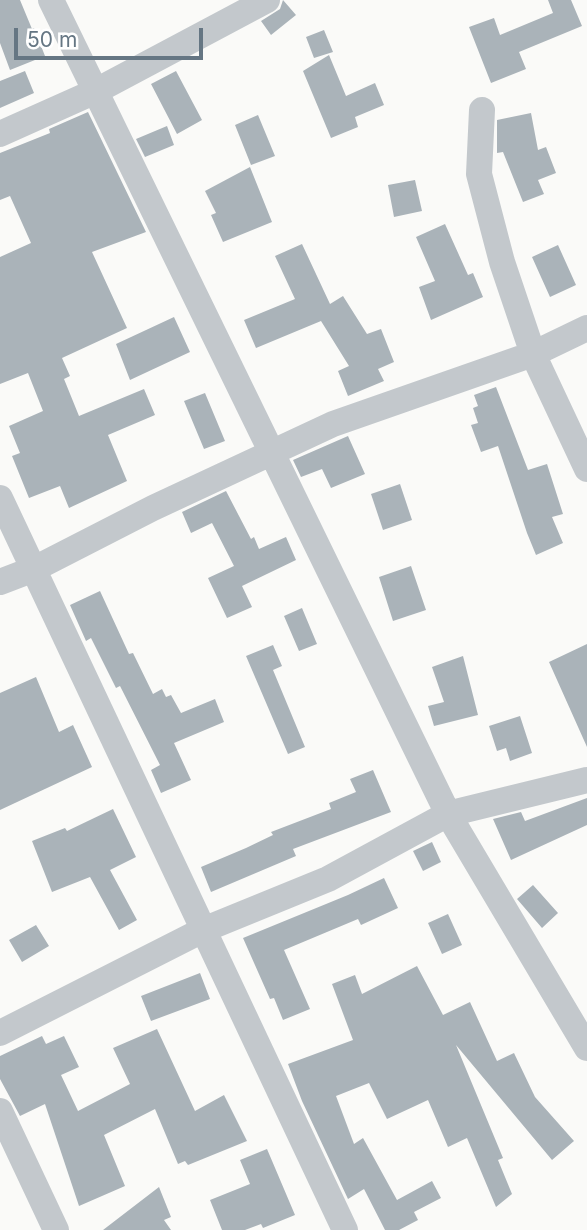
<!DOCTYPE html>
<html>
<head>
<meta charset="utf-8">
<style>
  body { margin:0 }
  #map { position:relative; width:587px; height:1230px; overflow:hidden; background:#fafaf8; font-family:Inter,sans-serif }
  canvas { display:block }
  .scale { position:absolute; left:14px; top:28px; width:189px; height:32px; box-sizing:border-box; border:4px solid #657683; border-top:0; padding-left:9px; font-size:21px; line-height:24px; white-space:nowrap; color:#657683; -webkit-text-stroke:5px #fff; paint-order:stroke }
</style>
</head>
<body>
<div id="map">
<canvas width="587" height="1230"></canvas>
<div class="scale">50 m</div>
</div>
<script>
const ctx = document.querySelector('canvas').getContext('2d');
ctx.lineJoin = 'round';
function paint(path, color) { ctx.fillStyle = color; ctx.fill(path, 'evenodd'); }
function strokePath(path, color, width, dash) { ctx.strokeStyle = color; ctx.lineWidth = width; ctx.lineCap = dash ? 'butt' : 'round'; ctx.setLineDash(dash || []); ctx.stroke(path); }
const building = new Path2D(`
  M0,0h20l12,29 2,-1 11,28 -35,14 -10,-27z
  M283,0l13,15 -25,20 -10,-14 19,-12z
  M548,0h23l11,26 -63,26 7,17 -35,14 -22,-56 25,-9 6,17 53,-22z
  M324,30l9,22 -19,6 -8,-21z
  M329,55l17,41 29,-13 9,22 -29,12 3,10 -27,11 -28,-67z
  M25,71l9,22 -34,15v-27z
  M176,71l26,49 -25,14 -26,-50z
  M88,112l58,120 -54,20 35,76 -65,30 8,18 -6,3 15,37 65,-27 11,26 -47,20 19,46 -58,27 -9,-22 -31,12 -17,-42 8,-3 -11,-27 34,-15 -15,-38 -28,11v-127l31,-14 -21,-47 -10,4v-47l50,-20 -1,-4z
  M531,113l7,37 8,-3 10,26 -18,7 6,14 -21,8 -20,-50 -6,1v-33z
  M258,115l17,41 -24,9 -16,-40z
  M167,126l7,19 -29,12 -9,-18z
  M250,167l22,55 -49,20 -12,-27 5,-2 -11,-22z
  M415,180l7,31 -28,6 -6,-32z
  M445,224l23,51 5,-2 10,24 -52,23 -12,-33 16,-6 -19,-44z
  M302,244l28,60 13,-8 24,38 14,-5 13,33 -16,7 6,12 -36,15 -10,-25 11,-5 -28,-45 -65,27 -12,-28 51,-21 -20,-43z
  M558,245l18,40 -26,12 -18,-40z
  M174,317l16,35 -60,28 -14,-36z
  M496,387l32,83 19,-6 16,50 -11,3 11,26 -27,12 -9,-22 -29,-87 -17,6 -10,-27 7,-2 -5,-15 5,-2 -4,-11z
  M205,393l20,48 -21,8 -20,-48z
  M348,436l17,38 -34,14 -9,-19 -21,8 -8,-17z
  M400,484l12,36 -29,10 -12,-36z
  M226,491l25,48 3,-2 5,12 27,-12 10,23 -54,26 10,21 -25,11 -19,-40 26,-12 -22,-43 -21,10 -9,-21z
  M411,566l15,44 -33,11 -14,-44z
  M100,591l29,63 4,-1 20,41 9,-5 4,8 5,-2 10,18 34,-14 9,23 -50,21 17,37 -30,13 -10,-23 9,-5 -40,-79 -4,2 -25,-50 -5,3 -16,-36z
  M302,608l15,36 -18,7 -15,-35z
  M587,644v103l-38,-85z
  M273,645l9,21 -9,4 32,77 -17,7 -42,-98z
  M463,656l15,59 -44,11 -6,-20 16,-4 -12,-35z
  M36,677l23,55 14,-7 19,42 -92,43v-117z
  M520,716l12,37 -22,8 -4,-13 -9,3 -8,-25z
  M373,770l18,42 -98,37 3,7 -85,36 -10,-25 45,-19 27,-13 -2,-3 60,-23 -2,-6 27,-11 -6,-13z
  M587,798v27l-76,35 -18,-41 28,-7 4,9z
  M113,809l23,48 -26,13 27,50 -18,10 -29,-53 -38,15 -20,-51 33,-13 2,3z
  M432,842l9,20 -18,9 -10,-20z
  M384,878l14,30 -37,17 -3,-6 -74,31 26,59 -27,11 -9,-22 -4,1 -27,-61 105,-43z
  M533,885l25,28 -16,15 -25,-29z
  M448,914l14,31 -20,9 -14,-31z
  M36,925l13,21 -27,16 -13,-22z
  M417,966l26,49 27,-13 27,59 17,-8 21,44 39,44 -22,19 -96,-115 47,113 -5,2 14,34 -16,13 -29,-69 -19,9 -20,-47 -41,19 -18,-36 -33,13 18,48 9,-6 34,62 35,-19 9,17 -27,14 4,8 -19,10h-14l-21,-41 -16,10 -46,-98 -14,-37 65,-24 -21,-56 23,-9 7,19z
  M200,973l10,26 -59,22 -10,-25z
  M157,1029l38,82 29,-16 23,46 -59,24 -3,-4 -7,3 -23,-55 -51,26 21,51 -46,20 -34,-102 -25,12 -20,-37v-23l42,-20 4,8 18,-8 15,31 -18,8 17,36 52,-27 -17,-36z
  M267,1149l28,66 -32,13 -2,-4 -16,6h-23l-12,-30 40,-16 -10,-24z
  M159,1187l12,30 -7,3 7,10h-68z`);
const street = new Path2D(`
  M51,0l397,814 139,234
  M482,110l-3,64 23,88 31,92 54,115
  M0,134l96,-43 171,-91
  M0,498l345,732
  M0,582l34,-13 119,-61 180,-84 200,-70 54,-26
  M0,1033l203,-103 125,-51 120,-65 139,-34
  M0,1111l56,119`);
paint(building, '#aab3b9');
strokePath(street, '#c3c8cc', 26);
</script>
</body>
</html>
